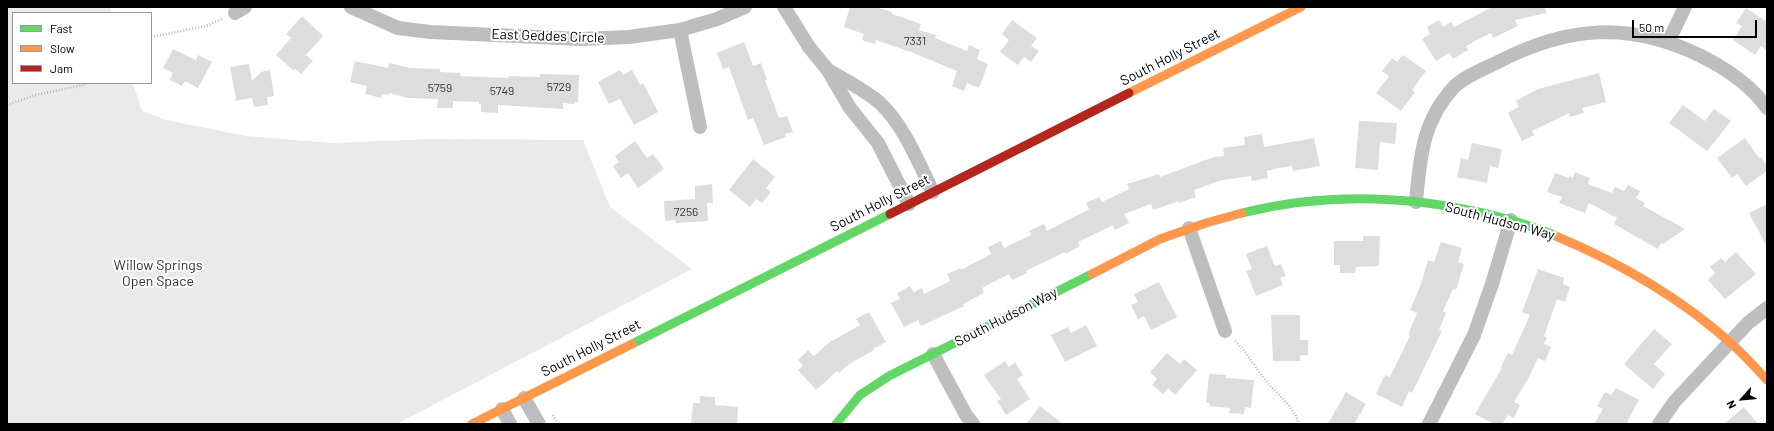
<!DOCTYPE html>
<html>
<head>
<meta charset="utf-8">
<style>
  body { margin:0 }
  #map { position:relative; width:1774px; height:431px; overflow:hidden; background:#fff; font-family:Barlow,sans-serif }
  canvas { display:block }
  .frame { position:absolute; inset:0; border:8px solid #000; pointer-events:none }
  .legend { position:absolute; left:12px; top:12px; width:140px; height:72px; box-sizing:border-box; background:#fff; border:1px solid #999; margin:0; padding:5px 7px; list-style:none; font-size:12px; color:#000 }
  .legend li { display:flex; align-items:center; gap:8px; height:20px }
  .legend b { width:20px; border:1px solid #999 }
  .north { position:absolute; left:1722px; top:379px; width:40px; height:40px; -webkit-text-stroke:3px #fff; paint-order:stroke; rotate:243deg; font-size:11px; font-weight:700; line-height:16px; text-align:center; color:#000 }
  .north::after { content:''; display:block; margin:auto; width:14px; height:18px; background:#000; clip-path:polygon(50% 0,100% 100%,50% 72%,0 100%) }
  .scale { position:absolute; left:1632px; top:20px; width:125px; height:18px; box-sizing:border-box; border:2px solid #000; border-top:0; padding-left:5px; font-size:12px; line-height:14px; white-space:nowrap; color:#000; -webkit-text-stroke:3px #fff; paint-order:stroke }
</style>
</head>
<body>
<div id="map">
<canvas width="1774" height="431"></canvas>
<div class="frame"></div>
<ul class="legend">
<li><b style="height:5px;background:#63d668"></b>Fast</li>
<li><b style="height:5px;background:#ff974d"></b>Slow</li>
<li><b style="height:5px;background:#b3261e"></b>Jam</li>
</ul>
<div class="north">N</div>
<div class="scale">50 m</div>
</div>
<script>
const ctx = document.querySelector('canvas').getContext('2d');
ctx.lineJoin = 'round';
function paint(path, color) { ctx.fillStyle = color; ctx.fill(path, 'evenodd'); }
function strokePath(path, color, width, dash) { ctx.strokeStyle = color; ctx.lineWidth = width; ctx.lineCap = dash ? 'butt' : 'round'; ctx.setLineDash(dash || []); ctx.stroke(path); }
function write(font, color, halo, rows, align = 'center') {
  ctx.font = font + ' Barlow,sans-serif'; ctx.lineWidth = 4; ctx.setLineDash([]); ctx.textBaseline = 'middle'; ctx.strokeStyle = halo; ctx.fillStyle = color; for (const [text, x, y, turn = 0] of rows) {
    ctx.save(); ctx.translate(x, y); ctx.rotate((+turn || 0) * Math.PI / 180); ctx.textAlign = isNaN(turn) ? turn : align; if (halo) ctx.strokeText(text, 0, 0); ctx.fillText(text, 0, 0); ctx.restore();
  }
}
const green = new Path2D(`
  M7,7h103l2,6h-99v70h120l9,28 24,9 80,16 86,7 102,-4 149,1 27,67 82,62 -295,155h-390z`);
const building = new Path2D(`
  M850,7h25l17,5v2l29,10 -2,6 17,5 -1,3 32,13 2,-6 11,5 -3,9 11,5 -9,24 -12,-5 -3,8 -12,-5 5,-15 -46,-19 -35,-12 -1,4 -13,-4 2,-6 -20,-7z
  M1492,7h53l1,6 -31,7 3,6 -25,12 -2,-5 -12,6 -13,7 2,4 -15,9 -3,-6 -14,8 -14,-22 8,-5 -3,-7 12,-7 4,7 8,-5 3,5z
  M1746,8l21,14v29l-6,-5 -6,9 -22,-15 9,-14 -6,-3z
  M302,16l21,20 -17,19 7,6 -12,13 -6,-5 -2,1 -17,-15 15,-17 -5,-4z
  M1012,20l25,18 -6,8 8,5 -8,11 -7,-5 -6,8 -18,-13 9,-12 -7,-6z
  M744,42l9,24 8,-3 6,17h-2l14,38 8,-2 6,16 -8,2 1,3 -22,8 -11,-27 -5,2 -19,-53 -6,2 -6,-16z
  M173,49l23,11 2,-5 14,7 -14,26 -13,-7 -3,5 -12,-6 3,-7 -10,-5z
  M1403,55l23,16 -14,19 3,2 -14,19 -25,-18 13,-17 -7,-5 10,-13 5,4z
  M355,61l33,7 1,-5 21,5 30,1v3l21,1 -1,3 48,2 1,-2 31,1v-3l39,1 -1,27h-4v2l-11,-1v6l-65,-4v8l-17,-1v-8h-2v-2l-26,-1v7h-16l1,-9 -30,-1 -19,-5v2l-7,-1 -1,4 -16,-4 2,-8 -17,-4z
  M249,64l3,17 9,-9 9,-2 4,26 -7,1 1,8 -14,2 -2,-9 -18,3 2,-2 -6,-32z
  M620,70l3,5 9,-5 8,15 3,-2 15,29 -24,13 -14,-26 -11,5 -11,-22z
  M1599,73l7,29 -24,6 2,5 -14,4 -1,-4 -37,18 2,4 -12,6 -14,-28 11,-6 -3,-6 22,-12z
  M1683,105l22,16 9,-12 17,12 -24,30 -38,-28z
  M1359,121l38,2 -2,21 -15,-2 -2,28 -23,-2z
  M1262,134l2,13 50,-9 6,28 -27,5 -1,-5 -13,2 -12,3 1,7 -16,3 -1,-5 -29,4 -28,10 2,7 -17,6v-2l-26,9 -2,-6 -27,10 5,9 -14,7 -2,-5 -35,17 2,4 -14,8 -1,-2 -39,19 1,2 -15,7 -3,-6 -27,14 2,5 -21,11 1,2 -43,20 -3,-6 -14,7 -13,-24 9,-4 -3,-6 13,-7 4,6 8,-4 2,6 26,-13 -3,-7 13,-6 1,2 30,-16 -3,-7 13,-6 3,7 27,-13 -2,-4 15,-7 3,7 33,-17 9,-5 -3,-6 13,-6 3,5 27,-13 -2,-5 32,-10 1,3 54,-20 10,-1 -1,-8 22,-3 -1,-8z
  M1745,138l14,20 2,-1 6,9v5l-21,15 -9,-12 -5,4 -15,-20z
  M635,141l12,17 6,-4 11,15 -26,19 -10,-15 -7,5 -8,-12 6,-4 -4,-6z
  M1472,143l30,6 -4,19 -8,-2 -3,17 -30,-6 4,-19 7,2z
  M753,159l22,18 -9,11 5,4 -9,11 -6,-4 -6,8 -21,-17z
  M1575,172l15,6 -2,6 24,9 3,-6 9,4 4,-6 12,6 -4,7 9,5 -2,3 42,23 -22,15 -2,-1 -3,6 -44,-25 3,-6 -28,-15 -4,10 -26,-10 3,-6 -15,-5 8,-19 14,5 1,-2 3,2z
  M712,184l1,19h-6l1,18 -32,2 -1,-3 -10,1 -1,-20 31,-2v-13z
  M1767,204v43l-18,-34z
  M1363,236h17l-1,30 -23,1 -1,6h-15v-8h-6v-24h29z
  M1441,242l21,6 -4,14 6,2 -8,26 -3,-1 -10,22 3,2 -7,17 3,1 -30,62 -3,-2 -7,16 -26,-13 9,-19 5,2 20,-41 -2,-1 9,-22 -7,-3 11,-26 7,-24 6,2z
  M1267,246l8,20 6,-2 5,12 -6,2 3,7 -27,11 -10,-25 6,-2 -6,-15z
  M1736,252l20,22 -31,25 -17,-19 7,-7 -5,-6 11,-9 4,4z
  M1538,269l26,9 -1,6 7,3 -5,15 -8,-3 -13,37 3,2 -3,6 7,3 -6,14 -7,-3 -10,21 -14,23 6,3 -6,13 -6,-3 -6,9h-8l-19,-10 27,-46 -1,-1 7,-14 4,2 18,-40 -8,-3z
  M1159,282l18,35 -26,13 -7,-14 -6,3 -7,-14 7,-3 -4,-8z
  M869,312l17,30 -13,7 1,1 -25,14 -10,9 -2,-2 -21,19 -18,-20 5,-4 -5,-6 10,-10 6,6 18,-16v1l28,-16 -4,-6z
  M1271,315h29v25h8v15h-8v6h-27z
  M1086,325l11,21 -32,16 -14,-27 17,-8 3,6z
  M1654,329l18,15 -18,20 11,10 -12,15 -29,-25z
  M1167,353l13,11 4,-5 13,11 -22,25 -7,-7 -5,6 -11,-9 5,-6 -7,-7z
  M1005,361l4,6 6,-5 8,13 -6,4 13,20 -24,16 -9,-14 4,-2 -17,-24z
  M1209,374l17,1v3l28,2 -3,28 -6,-1 -1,7 -15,-1 1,-5 -21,-2 1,-3h-4z
  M1616,388l23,12 -13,24h-32l9,-15 -6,-3 8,-14 6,3z
  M1346,392l20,12 -12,20h-26z
  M700,396l15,1v8l23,2 -1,17h-46l2,-21h7z
  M1040,406l23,18h-37z
  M1744,407l14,17h-34z`);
const path = new Path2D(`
  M151,37l55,-11 16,-7
  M7,105l28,-10 49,-10 3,-2
  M1235,341c13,12 20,27 31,40 11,13 25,23 32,39l-2,4
  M553,415l5,9`);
const street = new Path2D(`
  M351,7l47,21 32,4 151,7 48,-2 51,-7 37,-11 28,-12
  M784,7l25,40 18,22 23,39 28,35 31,61
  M235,13l10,-6
  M680,30l20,97
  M1668,42l17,-35
  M828,70c17,10 37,20 52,33 25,24 38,59 53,89
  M1416,202c4,-43 6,-81 38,-115 11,-11 30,-18 44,-25 69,-36 132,-41 203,-6 24,12 50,29 66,52
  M1189,228l36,103
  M933,354l33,61 7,9
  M524,398l15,26
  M502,409l8,15
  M1429,424l45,-89 18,-51 19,-64
  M1659,424l16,-23 73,-78 19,-15`);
const fast = new Path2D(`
  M1242,213c80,-20 161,-18 241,0 25,6 51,13 75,24
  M632,344l258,-130
  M836,424l24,-29 29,-19 203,-102`);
const slow = new Path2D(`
  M1129,93l172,-86
  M1558,237c64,27 123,61 175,108 12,11 23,23 34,35
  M1092,274l68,-35 46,-16 36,-10
  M472,424l160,-80`);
const jam = new Path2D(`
  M890,214l239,-121`);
const numberNames = [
  ["7331",915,41],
  ["5729",559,87],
  ["5759",440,88],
  ["5749",502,91],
  ["7256",686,212]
];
const streetNames = [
  ["East Geddes Circle",548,36,2],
  ["South Holly Street",1170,57,-27],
  ["South Holly Street",880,203,-27],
  ["South Hudson Way",1500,221,15],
  ["South Hudson Way",1006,317,-27],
  ["South Holly Street",591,348,-27]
];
const parkNames = [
  ["Willow Springs",158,265],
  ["Open Space",158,281]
];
paint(green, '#eaeaea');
paint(building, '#ddd');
strokePath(path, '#b8b8b8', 2.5, [1, 2]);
strokePath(street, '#bebebe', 14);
strokePath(fast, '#63d668', 9);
strokePath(slow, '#ff974d', 9);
strokePath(jam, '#b3261e', 9);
write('12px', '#373737', null, numberNames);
write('14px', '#000', '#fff', streetNames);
write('14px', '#303030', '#fff', parkNames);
</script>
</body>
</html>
